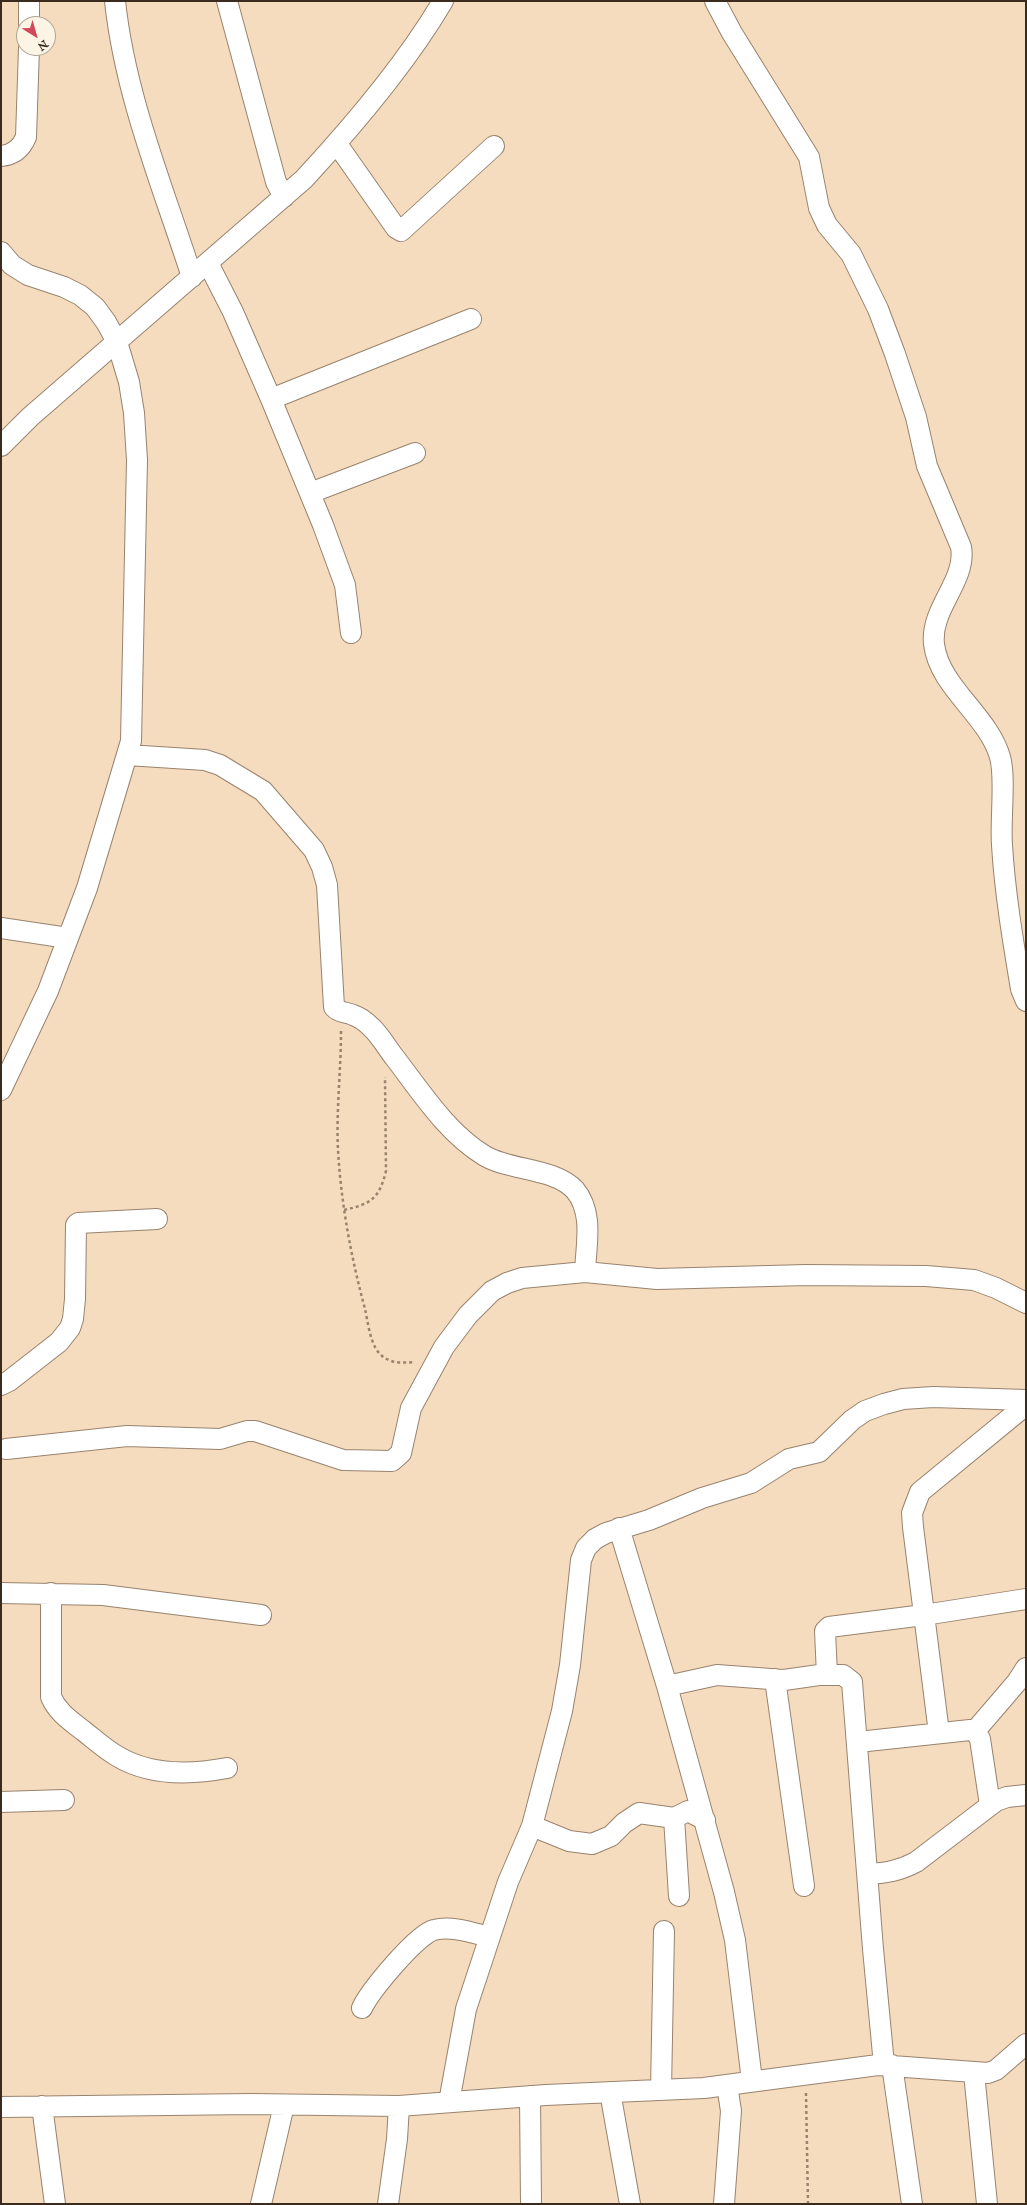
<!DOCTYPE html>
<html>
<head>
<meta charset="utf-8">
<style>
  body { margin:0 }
  #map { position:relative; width:1027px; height:2205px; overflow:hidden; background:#f5dcbf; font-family:"IM FELL English",serif }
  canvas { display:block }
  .frame { position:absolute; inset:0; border:2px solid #3b2a1e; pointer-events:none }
  .north { position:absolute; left:16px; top:16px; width:40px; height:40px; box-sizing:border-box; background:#fcf5e5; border:1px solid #afa495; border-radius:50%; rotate:143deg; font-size:11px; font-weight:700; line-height:16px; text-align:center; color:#3b2a1e }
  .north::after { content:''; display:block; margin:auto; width:14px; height:18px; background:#d1495b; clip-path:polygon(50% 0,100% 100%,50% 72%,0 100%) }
</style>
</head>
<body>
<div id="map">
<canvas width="1027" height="2205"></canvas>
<div class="frame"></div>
<div class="north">N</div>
</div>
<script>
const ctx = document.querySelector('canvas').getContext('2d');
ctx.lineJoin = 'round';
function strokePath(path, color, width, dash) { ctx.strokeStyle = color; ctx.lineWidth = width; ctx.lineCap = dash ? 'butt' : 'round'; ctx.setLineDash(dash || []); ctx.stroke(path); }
const path = new Path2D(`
  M341,1031c0,40 -5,80 -3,119 3,53 13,107 27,159 3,13 5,35 15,45 10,10 22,9 34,8
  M344,1210c27,-6 35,-11 42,-39l-1,-94
  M806,2093l2,111`);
const minor = new Path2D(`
  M115,1c10,95 48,186 77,276
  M227,1l49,181 8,15
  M715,1l17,32 77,124 10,51 8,17 24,29 27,55 17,45 21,63 11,49 34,81c6,34 -31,61 -27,97 5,43 54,71 66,113 6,21 0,64 2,88 3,49 11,96 19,144l5,12
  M29,24v-23
  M337,144l59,84 5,3 93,-85
  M1,156c12,-1 20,-7 25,-19l3,-89
  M1,252l11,13 16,10 36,12 16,8 15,12 11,15 11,20 12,40 5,31 3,47 -6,281 -44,147 -39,103 -47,99
  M208,263l25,49 38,87 52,126 22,60 6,48
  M271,399l200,-80
  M1,446l29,-29 274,-238c50,-54 102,-115 139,-178
  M310,493l105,-40
  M127,755l78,5 15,5 43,26 51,59 8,17 5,18 7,122c5,6 12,5 19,8 6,2 13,7 18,12 9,8 16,21 24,31 26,34 52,75 90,98 26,15 70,12 90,34 19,23 11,54 10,82
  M1,928l67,10
  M1,1385l8,-4 50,-39 11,-14 3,-9 2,-20 1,-74 2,-2 79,-4
  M6,1449l121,-13 93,3 27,-8h8l88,29 49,1 9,-8 10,-45 33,-61 24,-32 24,-24 15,-8 15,-5 63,-6 72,7 149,-4 120,1 48,4 22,8 30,15
  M619,1528l48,158 57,206 11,48 17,141
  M1,1593l102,2 158,20
  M51,1593v104c7,16 20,24 34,35 10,8 20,17 32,24 33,20 73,19 110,12
  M827,1675l-2,-44 4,-4 95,-12 102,-16
  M775,1679l29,207
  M667,1686l50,-11 67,5 35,-5h24l9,7 21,267 11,116
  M975,1731l42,-49 9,-14
  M939,1733l-26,-206 -1,-14 8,-21 106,-87
  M858,1742l112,-12 5,1 5,8 10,66
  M1,1802l63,-2
  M674,1818l5,78
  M532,1826l37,15 23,3 19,-8 13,-13 15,-10 35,5 14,-7 17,9
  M868,1874c18,-1 31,-3 48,-12l80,-61 11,-4 19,-2
  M362,2008c8,-17 55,-74 72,-78 17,-5 39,3 55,7
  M892,2065l20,139
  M974,2073l13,131
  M661,2090l3,-159
  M610,2092l20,112
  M530,2096l1,108
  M449,2102l17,-93 42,-127 24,-56 30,-115 8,-46 11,-105 5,-12 9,-9 11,-6 43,-13 53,-22 49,-15 38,-24 30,-7 33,-32 13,-9 19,-7 19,-5 30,-2 93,3
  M42,2106l13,98
  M1,2107l251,-3 147,2 147,-11 158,-7 174,-23 110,8 8,-3 30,-26
  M261,2204l23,-99
  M388,2204l9,-65 2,-33
  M724,2204l7,-93 -4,-26`);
strokePath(minor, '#98836e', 22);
strokePath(path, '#98836e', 2.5, [3, 3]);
strokePath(minor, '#fff', 20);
</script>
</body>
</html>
